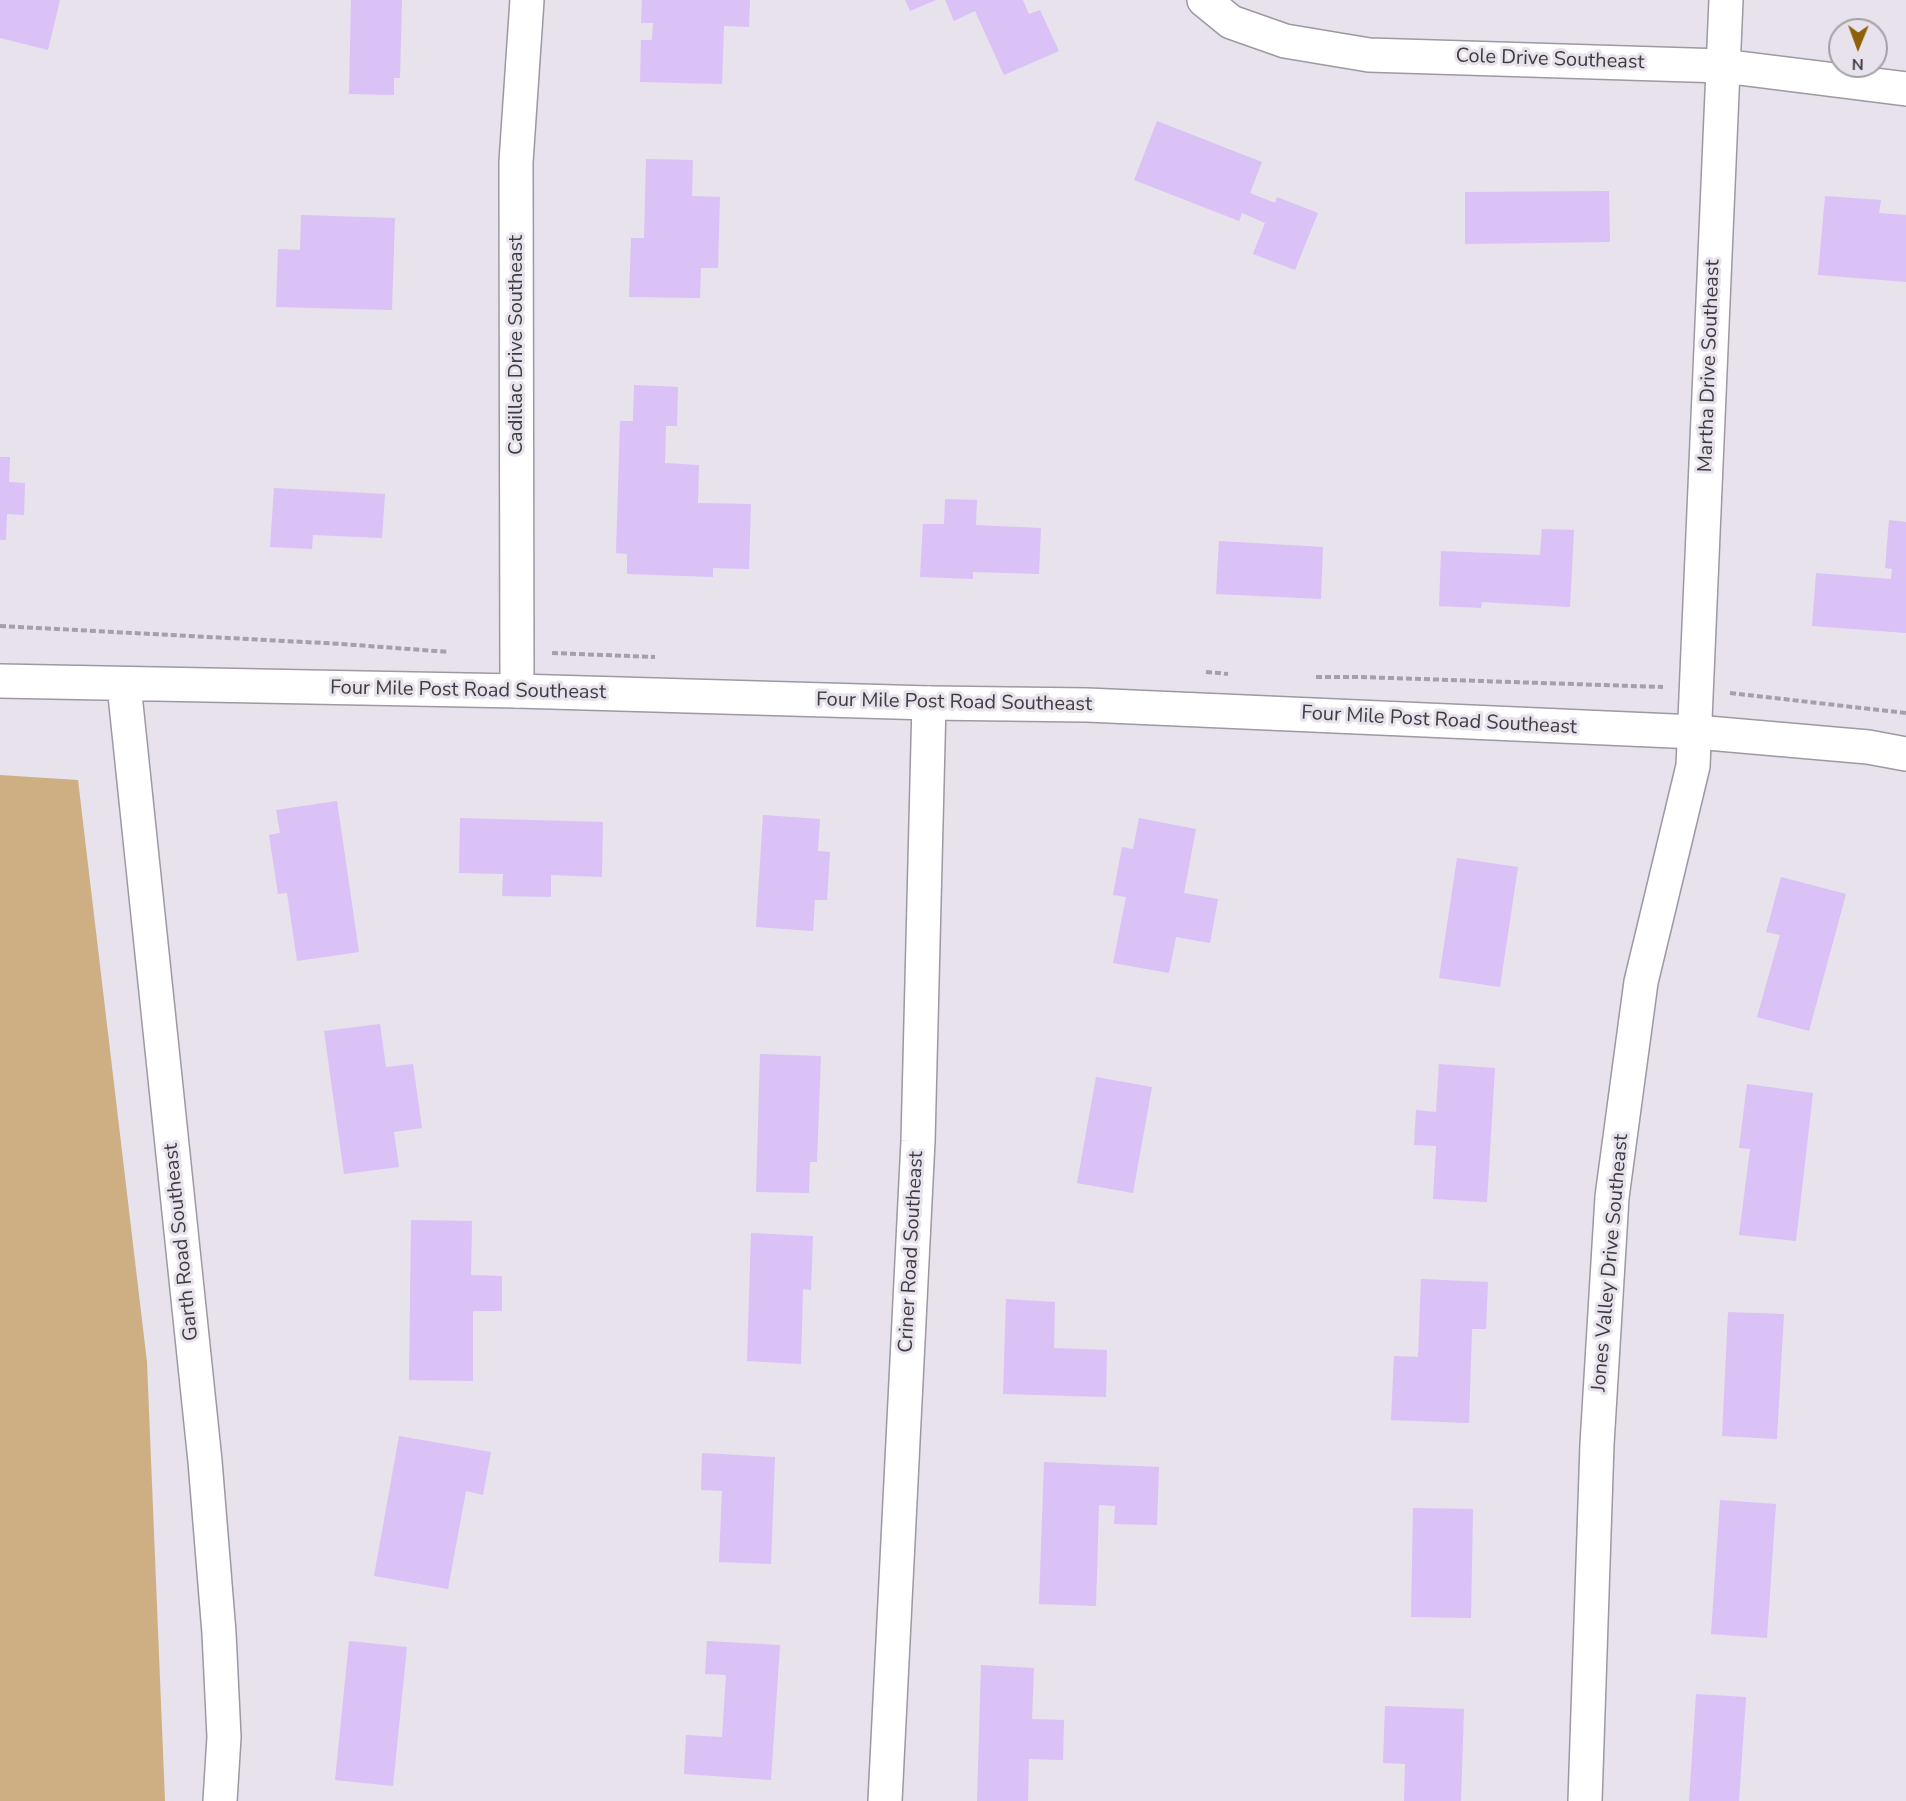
<!DOCTYPE html>
<html>
<head>
<meta charset="utf-8">
<style>
  body { margin:0 }
  #map { position:relative; width:1906px; height:1801px; overflow:hidden; background:#e7e2ec; font-family:"Nunito Sans",sans-serif }
  canvas { display:block }
  .north { position:absolute; left:1828px; top:18px; width:60px; height:60px; box-sizing:border-box; background:#e7e2ec; border:2px solid #a3a0a7; border-radius:50%; rotate:181deg; font-size:16px; font-weight:700; line-height:24px; text-align:center; color:#3e3c40 }
  .north::after { content:''; display:block; margin:auto; width:21px; height:27px; background:#8e6008; clip-path:polygon(50% 0,100% 100%,50% 72%,0 100%) }
</style>
</head>
<body>
<div id="map">
<canvas width="1906" height="1801"></canvas>
<div class="north">N</div>
</div>
<script>
const ctx = document.querySelector('canvas').getContext('2d');
ctx.lineJoin = 'round';
function paint(path, color) { ctx.fillStyle = color; ctx.fill(path, 'evenodd'); }
function strokePath(path, color, width, dash) { ctx.strokeStyle = color; ctx.lineWidth = width; ctx.lineCap = dash ? 'butt' : 'round'; ctx.setLineDash(dash || []); ctx.stroke(path); }
function write(font, color, halo, rows, align = 'center') {
  ctx.font = font + ' "Nunito Sans",sans-serif'; ctx.lineWidth = 6; ctx.setLineDash([]); ctx.textBaseline = 'middle'; ctx.strokeStyle = halo; ctx.fillStyle = color; for (const [text, x, y, turn = 0] of rows) {
    ctx.save(); ctx.translate(x, y); ctx.rotate((+turn || 0) * Math.PI / 180); ctx.textAlign = isNaN(turn) ? turn : align; if (halo) ctx.strokeText(text, 0, 0); ctx.fillText(text, 0, 0); ctx.restore();
  }
}
const green = new Path2D(`
  M0,775l78,5 69,582 18,439h-165z`);
const building = new Path2D(`
  M0,0h60l-12,50 -48,-12z
  M351,0h51l-2,78h-6v17l-45,-1z
  M642,0h108l-1,27 -25,-1 -2,58 -82,-2 1,-42h11l1,-17h-12z
  M905,0h31l-26,11z
  M945,0h78l6,14 11,-4 19,41 -55,24 -29,-64 -21,10z
  M1157,121l105,41 -12,31 25,10 2,-6 41,16 -23,57 -42,-16 12,-31 -23,-10 -3,8 -105,-41z
  M646,159l47,1 -1,36 28,1 -2,71h-17l-1,30 -71,-1 2,-59h13z
  M1609,191l1,51 -145,2v-52z
  M1825,196l56,4 -2,13 27,2v67l-88,-7z
  M301,215l94,3 -3,92 -116,-3 2,-58 22,1z
  M634,385l44,2 -1,39h-11l-1,37 34,2 -1,38 53,1 -2,65 -36,-1v9l-86,-3v-20l-11,-1 4,-132h13z
  M0,457h10l-1,25 16,1 -1,32 -17,-1 -1,26h-6z
  M274,488l111,6 -3,44 -69,-3 -1,14 -42,-2z
  M945,499l32,1 -1,25 65,3 -2,46 -66,-2v7l-53,-2 3,-53h21z
  M1889,520l17,2v111l-94,-7 4,-53 75,6 1,-10 -7,-1z
  M1542,529l32,1 -4,77 -88,-5 -1,6 -42,-2 2,-55 99,4z
  M1219,541l104,6 -2,52 -105,-5z
  M337,801l22,151 -62,9 -10,-68 -9,1 -9,-59 11,-2 -4,-23z
  M763,815l57,4 -2,32 12,1 -3,48h-12l-2,31 -57,-4z
  M460,818l143,4 -1,55 -51,-2v22l-49,-1 1,-22 -44,-1z
  M1139,818l57,11 -12,64 34,6 -8,44 -34,-6 -7,36 -56,-10 13,-66 -13,-2 9,-48 11,2z
  M1457,858l61,9 -18,120 -61,-9z
  M1781,877l65,17 -37,137 -52,-14 23,-82 -14,-3z
  M380,1024l6,43 27,-3 9,64 -28,4 5,35 -55,7 -20,-143z
  M760,1054l61,2 -4,106h-7l-1,31 -53,-1z
  M1439,1064l56,4 -8,134 -54,-3 3,-53 -22,-1 2,-35 20,2z
  M1096,1077l56,10 -19,106 -56,-10z
  M1747,1084l66,9 -17,148 -57,-6 11,-86 -11,-1z
  M411,1220l61,1 -1,54 31,1v35h-29v70l-64,-1z
  M751,1233l62,3 -2,54 -8,-1 -2,75 -54,-3z
  M1421,1279l67,3 -2,47h-14l-3,94 -78,-3 3,-64 24,1z
  M1006,1299l49,3 -1,46 53,2 -1,47 -103,-3z
  M1728,1312l56,2 -7,125 -55,-3z
  M399,1436l92,16 -8,43 -17,-4 -18,98 -74,-13z
  M702,1453l73,4 -4,107 -52,-2 3,-71 -21,-1z
  M1044,1462l115,5 -2,58 -43,-1 1,-18 -16,-1 -3,101 -57,-2z
  M1720,1500l56,4 -9,134 -56,-4z
  M1413,1508l60,1 -2,109 -60,-1z
  M349,1641l58,6 -14,139 -58,-6z
  M707,1641l73,4 -9,135 -87,-6 2,-39 36,2 4,-62 -21,-1z
  M981,1665l53,3 -2,51 32,1 -1,40 -34,-1 -1,42h-51z
  M1696,1694l50,3 -7,104h-50z
  M1385,1706l79,3 -3,92h-57l1,-37 -22,-1z`);
const path = new Path2D(`
  M0,626l342,18 107,8
  M552,653l103,4
  M1206,672l22,2
  M1316,677h44l303,10
  M1730,693l176,20`);
const street = new Path2D(`
  M1204,0l27,22 54,19 84,14 354,11 183,23
  M517,691l-1,-529 11,-162
  M885,1801l33,-660 11,-438
  M1585,1801l12,-357 15,-247 29,-215 52,-216 33,-766`);
const secondary = new Path2D(`
  M0,681l517,10 412,12 158,2 609,27 172,15 38,7
  M124,685l81,776 14,172 5,104 -4,64`);
const streetNames = [
  ["Cole Drive Southeast",1550,60,2],
  ["Cadillac Drive Southeast",517,345,-90],
  ["Martha Drive Southeast",1710,366,-88],
  ["Four Mile Post Road Southeast",468,691,1],
  ["Four Mile Post Road Southeast",954,703,1],
  ["Four Mile Post Road Southeast",1439,721,3],
  ["Garth Road Southeast",182,1242,-96],
  ["Criner Road Southeast",912,1252,-87],
  ["Jones Valley Drive Southeast",1611,1263,-85]
];
paint(green, '#ceaf83');
paint(building, '#dac1f6');
strokePath(street, '#9d98a2', 36);
strokePath(secondary, '#9d98a2', 36);
strokePath(path, '#a4a0a8', 4, [6, 3]);
strokePath(street, '#fff', 33);
strokePath(secondary, '#fff', 33);
write('20px', '#3e3c40', '#e7e2ec', streetNames);
</script>
</body>
</html>
